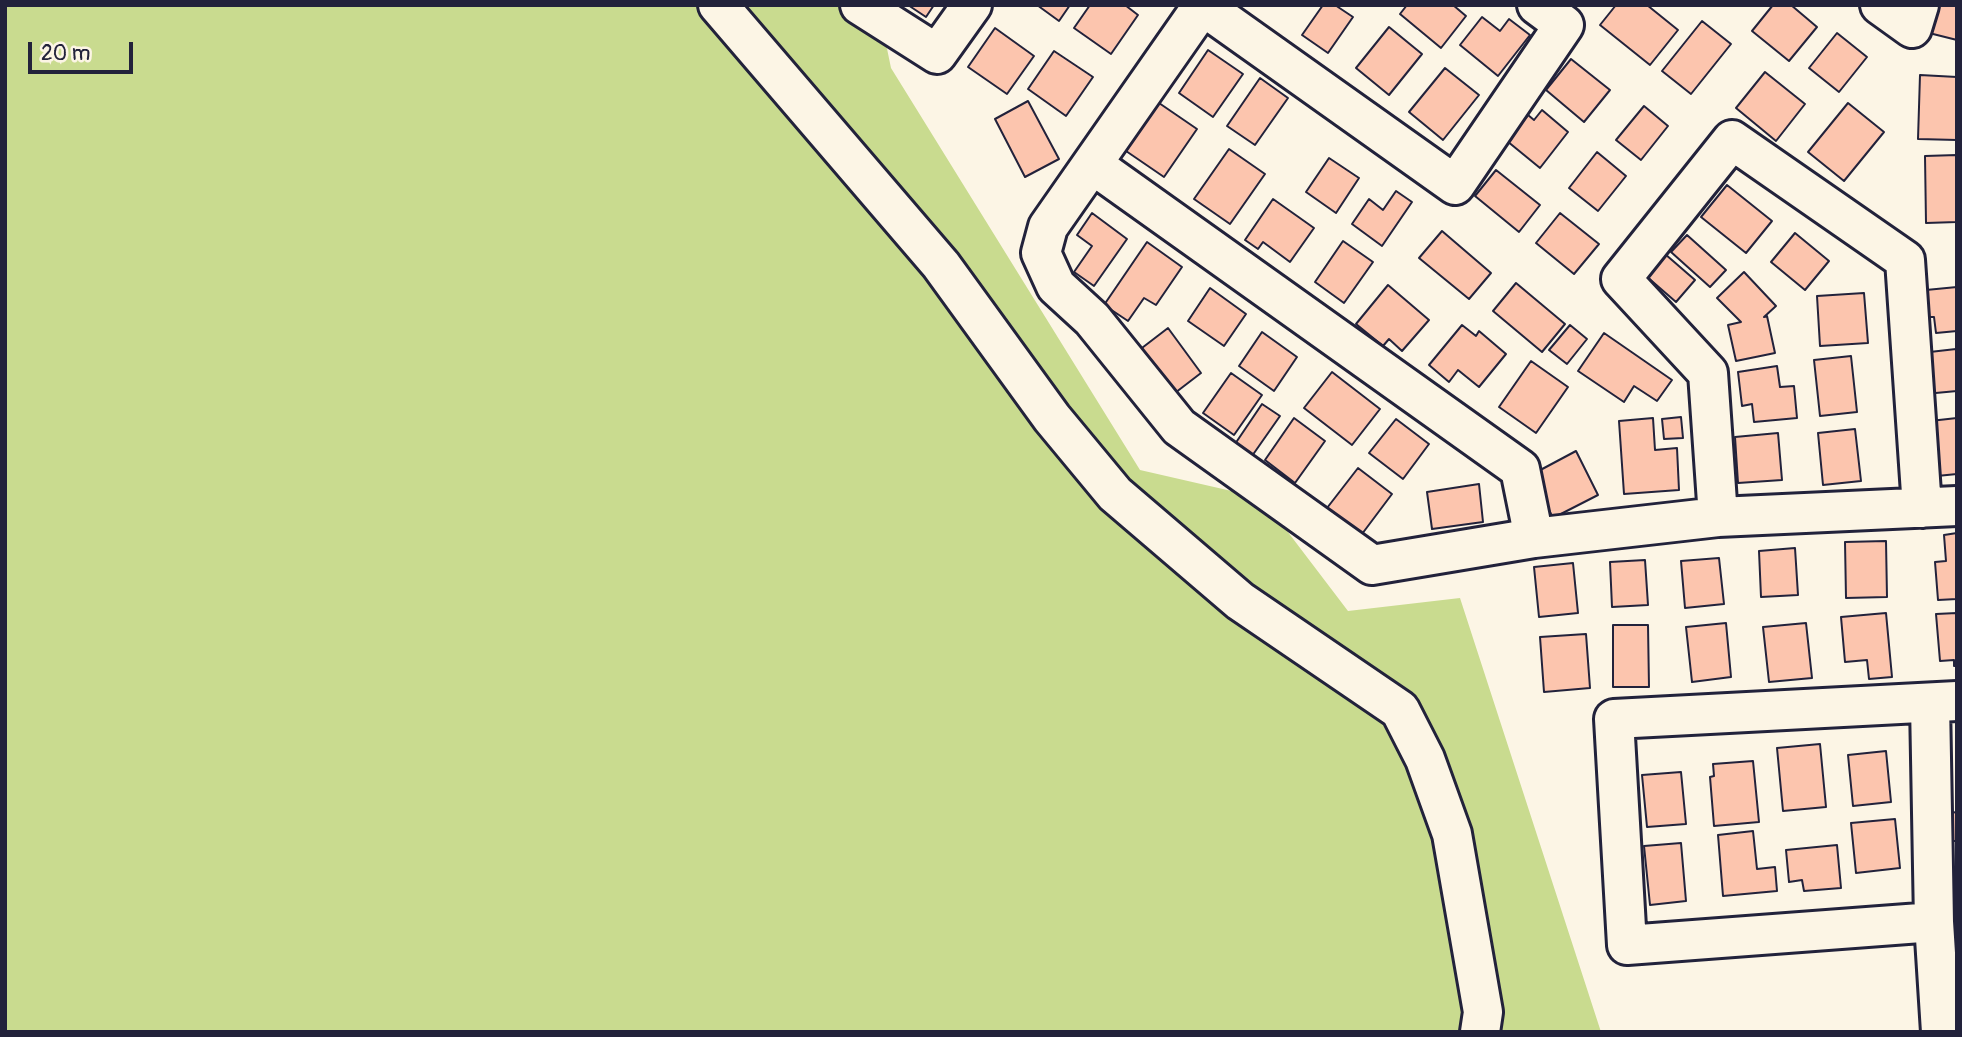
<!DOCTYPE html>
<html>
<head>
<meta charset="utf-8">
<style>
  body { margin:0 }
  #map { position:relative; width:1962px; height:1037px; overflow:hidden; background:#fcf5e5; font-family:Pangolin,sans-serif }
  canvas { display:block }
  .frame { position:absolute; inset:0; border:7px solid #22223b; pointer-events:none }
  .scale { position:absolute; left:28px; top:42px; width:105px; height:32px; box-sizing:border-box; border:4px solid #22223b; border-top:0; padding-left:9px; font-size:21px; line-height:24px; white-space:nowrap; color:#22223b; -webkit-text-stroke:5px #fcf5e5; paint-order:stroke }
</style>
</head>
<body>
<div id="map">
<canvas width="1962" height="1037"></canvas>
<div class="frame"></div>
<div class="scale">20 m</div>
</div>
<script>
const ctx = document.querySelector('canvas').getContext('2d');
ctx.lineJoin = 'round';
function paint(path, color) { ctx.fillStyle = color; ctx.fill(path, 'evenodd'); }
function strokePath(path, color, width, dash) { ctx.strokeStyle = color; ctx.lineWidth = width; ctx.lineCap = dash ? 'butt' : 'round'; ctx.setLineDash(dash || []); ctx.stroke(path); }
const green = new Path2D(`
  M5,5h873l13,63 249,402 122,28 86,113 112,-13 141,434h-1596z`);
const building = new Path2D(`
  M908,5h26l-8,12z
  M1037,5h33l-11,16z
  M1090,5h35l13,10 -27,39 -37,-26z
  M1323,5h12l18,12 -25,36 -26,-18z
  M1407,5h46l13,11 -25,32 -41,-34z
  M1616,5h31l31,25 -28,35 -50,-40z
  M1773,5h18l26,22 -28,34 -37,-30z
  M1935,5h22v35l-28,-7z
  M1482,17l18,14 9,-12 21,16 -32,41 -38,-31z
  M1702,21l29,23 -40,50 -29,-23z
  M1389,27l33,27 -33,41 -33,-27z
  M995,28l39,28 -27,38 -39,-27z
  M1837,33l30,24 -28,35 -30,-24z
  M1208,50l35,24 -30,43 -34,-24z
  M1054,51l39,26 -27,39 -38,-27z
  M1571,59l39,31 -26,32 -38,-32z
  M1445,68l34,27 -36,45 -34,-28z
  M1765,72l40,32 -29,37 -40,-33z
  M1920,75l37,2v63l-39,-1z
  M1260,78l28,20 -33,47 -28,-19z
  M1028,101l31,58 -34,18 -30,-58z
  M1159,103l38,26 -33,48 -38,-26z
  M1848,103l36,29 -40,49 -36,-29z
  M1644,106l24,20 -27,34 -25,-20z
  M1542,110l26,22 -28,36 -33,-27 21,-26 6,5z
  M1229,149l36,25 -35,50 -36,-25z
  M1597,152l29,24 -28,35 -29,-23z
  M1957,155v67l-31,1 -1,-67z
  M1329,158l30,20 -23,35 -30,-21z
  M1496,170l44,35 -21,27 -44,-36z
  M1727,185l45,36 -26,32 -45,-36z
  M1396,191l16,11 -30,44 -30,-22 17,-25 14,11z
  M1273,199l41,29 -24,34 -27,-20 -5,7 -13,-9z
  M1092,213l35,26 -33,47 -20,-14 18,-26 -15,-11z
  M1560,213l39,31 -25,30 -38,-31z
  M1442,231l49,42 -22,26 -50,-41z
  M1795,233l34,28 -24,29 -34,-28z
  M1687,235l39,35 -16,17 -39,-35z
  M1343,241l30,21 -29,41 -29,-21z
  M1147,242l35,25 -26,38 -12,-7 -16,23 -24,-16z
  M1665,254l30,26 -19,22 -30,-26z
  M1744,272l32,34 -12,11 3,-1 8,37 -39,8 -8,-36 13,-3 -24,-24z
  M1516,283l49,41 -23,28 -49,-41z
  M1388,285l41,35 -27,31 -13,-12 -6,7 -27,-22z
  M1957,287v44l-21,2 -2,-16h-6l-2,-27z
  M1210,288l36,26 -22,32 -36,-25z
  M1864,293l4,50 -48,3 -3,-50z
  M1462,325l14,11 3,-5 27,23 -27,33 -21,-17 -9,12 -20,-17z
  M1570,325l17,14 -20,25 -18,-14z
  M1168,328l33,45 -30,23 -33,-45z
  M1262,332l35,25 -23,34 -35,-25z
  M1604,333l68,47 -15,21 -23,-15 -10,16 -46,-31z
  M1956,349l1,42 -32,3 -4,-41z
  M1851,356l6,56 -37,4 -6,-56z
  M1531,361l37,26 -32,46 -37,-26z
  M1777,366l3,21 14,-1 3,32 -43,4 -2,-18 -10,2 -4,-34z
  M1332,372l48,37 -28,36 -48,-37z
  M1231,373l31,22 -28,40 -31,-22z
  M1262,404l18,12 -28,40 -17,-12z
  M1681,417l2,21 -19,1 -2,-20z
  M1294,418l31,23 -30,42 -30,-23z
  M1653,418l2,32 22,-2 2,42 -55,4 -5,-73z
  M1957,418v56l-20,2 -7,-55z
  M1396,419l33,25 -26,35 -34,-26z
  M1855,429l6,52 -38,4 -5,-52z
  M1778,433l4,47 -44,3 -3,-46z
  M1576,451l22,44 -45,23 -22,-43z
  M1358,468l34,26 -30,40 -35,-26z
  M1479,484l4,38 -51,7 -5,-37z
  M1957,533v66l-19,1 -3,-38 11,-1 -2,-26z
  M1886,541l1,56 -41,1 -1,-56z
  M1795,548l3,47 -37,2 -2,-46z
  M1719,558l5,46 -39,4 -4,-47z
  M1645,560l3,45 -36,2 -2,-45z
  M1573,563l5,50 -39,4 -5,-50z
  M1886,613l6,64 -23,2 -2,-19 -22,2 -4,-45z
  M1957,613v53h-3v-6l-14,1 -4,-47z
  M1726,623l5,54 -39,5 -6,-55z
  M1806,623l6,55 -43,4 -6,-55z
  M1613,625h35l1,62h-36z
  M1586,634l4,54 -46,4 -4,-55z
  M1820,744l6,63 -43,4 -6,-63z
  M1886,751l5,51 -38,4 -5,-51z
  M1753,761l6,61 -45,4 -4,-49 4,-1 -1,-12z
  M1681,772l5,52 -39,3 -5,-52z
  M1957,812v29h-6l-1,-28z
  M1895,819l5,49 -44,5 -5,-50z
  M1753,831l4,38 18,-2 2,24 -54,5 -5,-61z
  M1681,843l5,58 -36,4 -6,-59z
  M1837,845l4,43 -37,3 -2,-11 -13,2 -3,-32z`);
const minor = new Path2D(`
  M718,5l223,260 111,153 63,76 125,107 160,109 25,49 27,75 31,178 -3,20
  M860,5l77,49 35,-49
  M1203,5l-155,222 -7,26 15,33 36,33 87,108 193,138 162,-27 184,-21 239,-11
  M1880,5l32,23 7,-23
  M1203,6l252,179 109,-160 -27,-20
  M1092,164l428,305 14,69
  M1718,517l-10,-144 -87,-94 111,-139 173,120 17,248
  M1930,703l4,219 7,110
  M1934,922l-307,23 -13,-226 343,-18`);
paint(green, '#c9db8f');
paint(building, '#fcc5ae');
strokePath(building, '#22223b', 2);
strokePath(minor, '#22223b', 44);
strokePath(minor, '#fcf5e5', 38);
</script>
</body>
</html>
